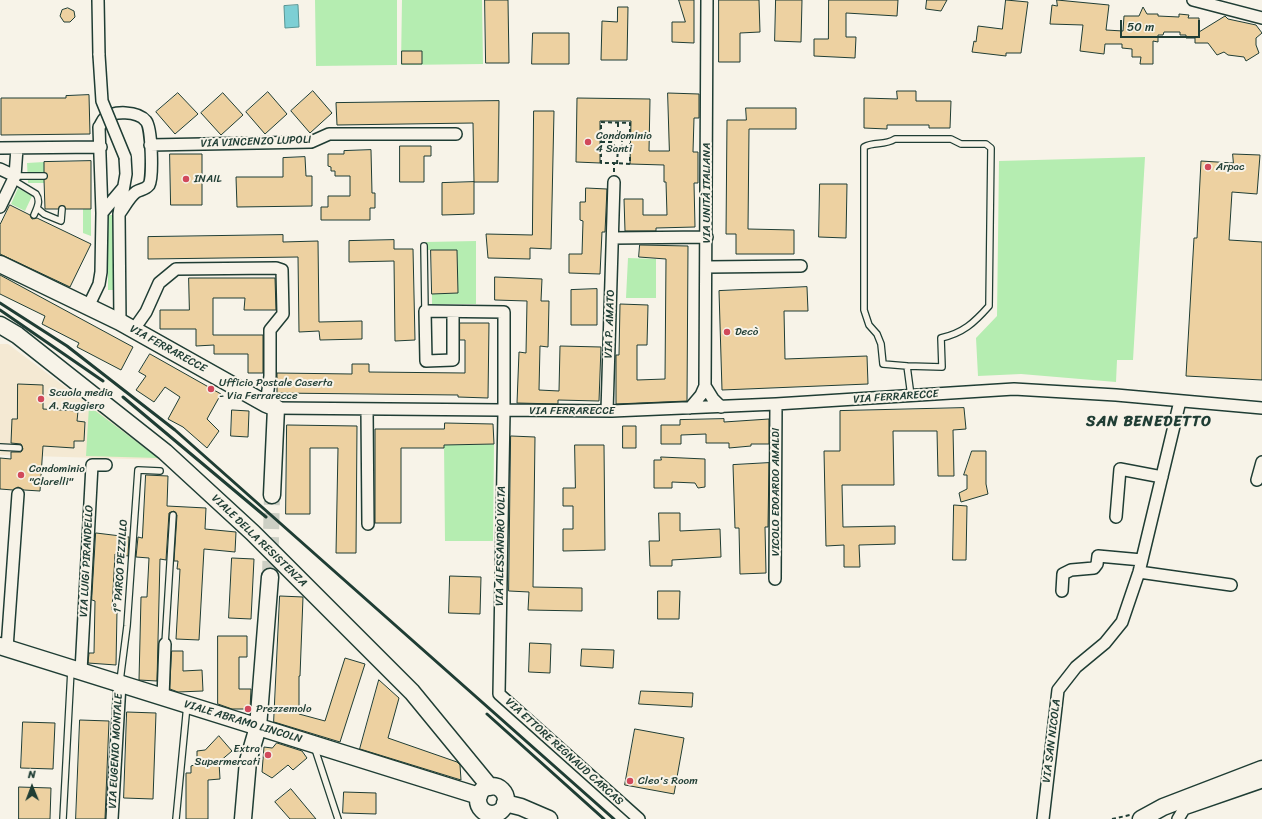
<!DOCTYPE html>
<html>
<head>
<meta charset="utf-8">
<style>
  body { margin:0 }
  #map { position:relative; width:1262px; height:819px; overflow:hidden; background:#f7f3e8; font-family:Sriracha,sans-serif }
  canvas { display:block }
  .north { position:absolute; left:12px; top:767px; width:40px; height:40px; -webkit-text-stroke:3px #f7f3e8; paint-order:stroke; rotate:359deg; font-size:11px; font-weight:700; line-height:16px; text-align:center; color:#1f3d34 }
  .north::after { content:''; display:block; margin:auto; width:14px; height:18px; background:#1f3d34; clip-path:polygon(50% 0,100% 100%,50% 72%,0 100%) }
  .scale { position:absolute; left:1120px; top:20px; width:80px; height:18px; box-sizing:border-box; border:2px solid #1f3d34; border-top:0; padding-left:5px; font-size:12px; line-height:14px; white-space:nowrap; color:#1f3d34; -webkit-text-stroke:3px #f7f3e8; paint-order:stroke }
</style>
</head>
<body>
<div id="map">
<canvas width="1262" height="819"></canvas>
<div class="north">N</div>
<div class="scale">50 m</div>
</div>
<script>
const ctx = document.querySelector('canvas').getContext('2d');
ctx.lineJoin = 'round';
function paint(path, color) { ctx.fillStyle = color; ctx.fill(path, 'evenodd'); }
function strokePath(path, color, width, dash) { ctx.strokeStyle = color; ctx.lineWidth = width; ctx.lineCap = dash ? 'butt' : 'round'; ctx.setLineDash(dash || []); ctx.stroke(path); }
function write(font, color, halo, rows, align = 'center') {
  ctx.font = font + ' Sriracha,sans-serif'; ctx.lineWidth = 4; ctx.setLineDash([]); ctx.textBaseline = 'middle'; ctx.strokeStyle = halo; ctx.fillStyle = color; for (const [text, x, y, turn = 0] of rows) {
    ctx.save(); ctx.translate(x, y); ctx.rotate((+turn || 0) * Math.PI / 180); ctx.textAlign = isNaN(turn) ? turn : align; if (halo) ctx.strokeText(text, 0, 0); ctx.fillText(text, 0, 0); ctx.restore();
  }
}
const built = new Path2D(`
  M0,344h8l155,116 -163,-5z`);
const green = new Path2D(`
  M315,0h82v65l-81,1z
  M402,0h80l1,64 -82,1z
  M1145,157l-12,203h-16l-1,22 -95,-8 -43,2 -2,-38 21,-22 2,-155z
  M44,162v21h-16l-1,-20z
  M18,188l14,8 -7,15 -14,-7z
  M83,209h8v27l-8,-3z
  M108,215h6v75h-6z
  M476,241v63h-44v-10l26,-1 -1,-43h-31v-8z
  M628,258l28,1v39h-30z
  M89,406l69,52 -72,-2z
  M494,444l-1,97h-48l-1,-96z`);
const water = new Path2D(`
  M298,5l1,22 -14,1 -1,-22z`);
const building = new Path2D(`
  M485,0h23l1,63h-23z
  M679,0h15v43l-22,-1v-20h13z
  M719,0h40l1,32 -20,1v29h-21z
  M776,0h26l-1,42 -26,-1z
  M829,0h69l-1,16 -51,-3v24h10l-1,21 -41,-2v-17h14z
  M927,0h20l-6,11 -15,-2z
  M1006,0l22,2 -7,51h-15v3l-34,-4 2,-11 2,1 2,-16 24,3z
  M1057,0l52,5 -3,25 17,1 1,-15h15l4,-9 4,7h11v2l21,1v-3l10,1 -1,3h11v14l26,-16 3,3 28,6 6,8 -6,5v7l3,8 -13,8 -2,-4 -16,-2 -4,-3 -7,3 -9,-12h-13v-5h-9v-3h-6v-3h-16l-1,3h-5v7l-5,-1v23h-13l1,-7h-9v-8l-10,-1v-4h-17l-1,10 -24,-3 3,-26 -33,-1 2,-19 5,1z
  M618,7h10l-1,53h-26l1,-39 15,1z
  M68,8l6,3 1,6 -5,5h-6l-4,-6 2,-6z
  M533,33h36v31h-37z
  M402,51h20v13h-20z
  M313,91l19,22 -22,20 -19,-22z
  M897,91h19v10h35l-1,27h-21v-3h-42v4l-23,-1v-30l33,1z
  M268,92l19,22 -22,20 -19,-22z
  M178,93l20,21 -23,20 -19,-22z
  M223,93l20,22 -22,20 -20,-22z
  M668,93l31,1v24h-5l-1,34h5v31h-4l1,44 -39,1v3h-31l-1,-32h19v16h24l-1,-33h-2v-17l-34,-1 1,-43h-31v42l-24,-1 1,-64 73,1 -1,52h20z
  M89,95l1,39 -89,1v-37h65v-2z
  M499,101l-1,81h-24l-1,-59 -136,2 -1,-22z
  M746,108h50v21h-47l-1,100 46,1v24h-58v-20h-10l1,-114h19z
  M534,111h20l-3,138 -21,-1v11l-42,-1 -2,-24 46,1z
  M400,146h31v10h-7v26h-24z
  M371,150l1,43h3v15h-5v12h-49v-13h7v-11h22v-20h-15v-5h-4v-4l-3,-1v-12h16v-3z
  M170,154h32v51h-31z
  M1233,154l27,1 -3,39 -25,-2 -3,48 33,2v138l-76,-4 8,-138h3l4,-77 32,2z
  M305,157l1,19h6v30l-75,1 -1,-30h47v-19z
  M91,161v48h-25l-4,-4 -4,4h-13l-1,-29 4,-4 -4,-4v-10z
  M474,182v32l-32,1v-32z
  M820,184h27l-1,54 -27,-1z
  M586,188l21,1 -2,43h-3l-2,42 -31,-1v-19h13l1,-33 -3,-1v-18h5z
  M10,205l20,10 2,4 5,-1 54,26 -21,43 -70,-33v-29z
  M283,235v7l35,-1 1,81 43,-1v18l-42,1 -1,-9 -20,1 -1,-75 -150,2v-22z
  M394,240v9h19l2,91 -20,1 -1,-80 -45,1v-21z
  M640,245l48,1 -1,155 -71,3v-49h3l1,-51 28,1 -1,40h-10v35l28,-1 1,-120 -27,-2z
  M431,250h26l1,43 -26,1z
  M0,275l133,72 -12,23 -44,-23 2,-4 -37,-19 3,-8 -45,-22z
  M495,277l47,2 -1,22h8l-1,46 -8,-1 -1,44 20,1 1,-45 41,1 -2,54 -41,-1v4l-41,-1 2,-51 7,1 1,-52 -32,-1z
  M189,278h86l1,32h-32l1,-12h-32v37h50v38h-15v-19h-34v-9l-18,1v-17h-36v-19h29z
  M807,287l1,24h-24l1,48 82,-3 1,28 -146,6 -3,-99z
  M597,289v36h-26v-35z
  M460,323h29l-1,75 -30,-1v-2l-181,-2v-20l75,1v-10h17v8l96,1v-33h-5z
  M150,354l71,40 -14,25 12,12 -12,17 -24,-21 -15,-8 12,-22 -15,-10 -11,15 -18,-12 10,-14 -7,-4z
  M18,384l25,1v24l35,2 -1,10 8,1 -1,19h-10v7l-31,-2 -3,45 -16,-1 -6,-3 -5,3 -13,-1v-31l11,1v-7h10l2,-3 -2,-5 -10,-1 1,-24h5z
  M964,408l2,21 -13,1 1,46h-16l-1,-45h-44l1,54h-52l1,42 52,-1v18l-36,1 1,22h-16v-22l-18,1 -2,-95h16v-40z
  M232,410l17,1 -1,26 -17,-1z
  M724,419v3l45,-3v25h-18v2l-22,2v-5h-23v-9l-25,1v9h-20v-19h19v-5z
  M445,423l48,1 1,20 -50,1v3h-43v75h-26v-94h69z
  M287,425l70,1 -1,127h-20l2,-105h-28v66h-24z
  M623,426h13v22h-13z
  M511,436l24,1 -2,150 49,1v23l-54,-1 1,-18 -20,-1z
  M575,445h29l1,105 -42,1v-22h10v-23h-10v-18h12z
  M972,451h14v33l2,10 -27,8 -2,-9 8,-4v-14h-3z
  M661,457l44,2v28l-7,1 -3,-5 -23,-1v6h-18v-28h7z
  M769,463l-1,64h-3l1,46 -26,1 -1,-46h-4l-2,-63z
  M146,475l22,1 -1,30 39,2 -1,21 31,3 -1,20 -31,-3 -5,91 -23,-1 4,-70h-3l1,-8h-4l3,-46 -3,-4 -5,2 -3,47 -6,-1 -3,122 -18,-1 2,-83h6l2,-39 -13,-1 2,-20 4,1z
  M954,505l13,1 -1,54h-13z
  M659,513h21v18l40,-2 1,28 -49,3v6h-22l-1,-25h10z
  M96,533l33,4 -1,19 -13,-2 -3,56 5,1 -1,54 -28,-2 1,-10h5l1,-52 -3,-1z
  M232,558l22,1 -3,60 -22,-1z
  M450,576l31,1 -1,37 -31,-1z
  M658,591h22l-1,28h-21z
  M280,596l23,1 -3,79h-1v38l26,7 20,-63 20,6 -25,78 -66,-20z
  M218,636h29v21h-8v32h12l-1,20h-18l-14,-5z
  M530,643l21,1 -1,29 -21,-1z
  M582,649l32,1 -1,18 -32,-2z
  M172,651h11v20l19,-1 1,21 -25,1 -8,-3z
  M379,680l20,18 -11,40 69,24 3,3 1,15 -101,-31z
  M641,691l52,2 -1,14 -53,-3z
  M127,712l29,1 -3,86 -29,-1z
  M80,720l29,1 -4,98h-29z
  M23,722l32,1 -2,46 -32,-1z
  M635,729l49,9 -10,56 -49,-9z
  M219,736l13,15 -13,11 1,17 -12,1v39h-22v-46h5v-7l6,-2v-13l8,-1z
  M277,743l25,8 5,7 -14,12 -5,-5 -16,13 -10,-6 2,-25 8,1z
  M19,787l32,1 -1,31h-31z
  M291,789l25,30h-26l-15,-17z
  M344,792l32,1v21l-33,-1z`);
const secondaryTunnel = new Path2D(`
  M270,577l2,-82`);
const path = new Path2D(`
  M618,123v14
  M601,142h11l6,-4 4,1v7l-7,1 -3,-5
  M617,164l1,-17
  M614,172v-9l16,1v-41l-29,-1v41h13
  M1112,819l18,-4`);
const lane = new Path2D(`
  M15,176h29
  M13,180l23,14c5,7 1,14 -2,21
  M37,208l7,6 17,7 1,-12
  M424,246l1,65
  M907,366l35,1 -1,-29c22,-5 33,-15 48,-32l2,-158 -5,-4h-25l-10,-5h-56c-11,7 -21,2 -31,8v163l5,15 8,9 4,10 2,20 24,2 4,30
  M0,447l19,1
  M165,644l8,-129
  M120,681l7,-55 11,-156 22,1
  M314,746l24,73
  M63,819l8,-149
  M176,819l11,-114`);
const street = new Path2D(`
  M98,0l1,55
  M1193,0l69,18
  M150,145l161,-3 18,-8h127
  M0,148l101,-1
  M0,169l15,7
  M0,207l15,-31 2,-28
  M102,213l21,-25
  M613,238l94,-1
  M707,267l94,-1
  M88,307l11,-23 2,-12 1,-59 -3,-86c2,-2 3,-6 5,-8 9,-9 34,-8 42,2 6,7 7,57 3,64 -4,5 -8,4 -13,7 -7,5 -12,16 -17,22
  M453,312v48l-27,1 -1,-50 79,1v100l-5,282 140,125
  M120,322l-1,-108 7,-40 -1,-17
  M134,329l12,-17 13,-29 17,-14 100,-1 6,2 1,44 -13,16v46l-4,28
  M705,386l8,13 8,8
  M276,408l336,3 164,-7 238,-15 102,6 146,13
  M690,408l11,-13 4,-9 2,-386
  M367,410l1,114
  M607,411l7,-229
  M1257,480l5,-18
  M1116,517l4,-48 42,8
  M1139,572l92,13
  M775,579l1,-175
  M1062,591l1,-17 8,-4 23,-2 3,-4 1,-8 44,4
  M7,648l11,-154
  M81,671l11,-206h14
  M163,697l2,-53
  M112,819l8,-135
  M1043,819l15,-129 18,-23 29,-24 17,-21 17,-50 41,-171
  M1178,819l6,-10 78,-27`);
const secondary = new Path2D(`
  M0,264l120,58 146,82 10,4 -4,87
  M0,325l17,10 148,117 88,81 159,159 78,95
  M0,646l479,150
  M478 800a14 14 0 1 1 28 0a14 14 0 1 1-28 0Z
  M505,803l16,4 28,12
  M243,819l5,-58 10,-34 12,-150
  M1141,819l22,-12 99,-38`);
const rail = new Path2D(`
  M0,303l67,43 108,84 439,389
  M0,310l103,71
  M123,397l143,120
  M487,714l117,105`);
const streetBridge = new Path2D(`
  M99,55l3,46 23,56`);
const markers = [
  [588,142,4,"#d1495b"],
  [1208,167,4,"#d1495b"],
  [186,179,4,"#d1495b"],
  [727,332,4,"#d1495b"],
  [211,389,4,"#d1495b"],
  [41,399,4,"#d1495b"],
  [21,475,4,"#d1495b"],
  [248,709,4,"#d1495b"],
  [268,755,4,"#d1495b"],
  [630,781,4,"#d1495b"]
];
const poiNames = [
  ["Condominio",596,136],
  ["4 Santi",596,149],
  ["Arpac",1216,167],
  ["INAIL",194,179],
  ["Decò",735,332],
  ["Ufficio Postale Caserta",219,383],
  ["- Via Ferrarecce",219,396],
  ["Scuola media",49,393],
  ["A. Ruggiero",49,406],
  ["Condominio",29,469],
  ["\"Clarelli\"",29,482],
  ["Prezzemolo",256,709],
  ["Extra",260,749,"right"],
  ["Supermercati",260,762,"right"],
  ["Cleo's Room",638,781]
];
const streetNames = [
  ["VIA VINCENZO LUPOLI",256,142,-2],
  ["VIA UNITÀ ITALIANA",707,193,-90],
  ["VIA P. AMATO",610,324,-88],
  ["VIA FERRARECCE",168,349,29],
  ["VIA FERRARECCE",896,397,-4],
  ["VIA FERRARECCE",572,411],
  ["VICOLO EDOARDO AMALDI",776,492,-90],
  ["VIALE DELLA RESISTENZA",259,541,44],
  ["VIA ALESSANDRO VOLTA",501,546,-89],
  ["VIA LUIGI PIRANDELLO",87,561,-87],
  ["1° PARCO PEZZILLO",121,566,-86],
  ["VIALE ABRAMO LINCOLN",243,722,17],
  ["VIA SAN NICOLA",1052,741,-83],
  ["VIA EUGENIO MONTALE",116,751,-87],
  ["VIA ETTORE REGNAUD CARCAS",564,752,42]
];
const districtNames = [
  ["SAN BENEDETTO",1149,422]
];
paint(built, '#f4e9d3');
paint(green, '#b5edb1');
paint(water, '#7dcfd4');
strokePath(water, '#579594', 1);
paint(building, '#edd1a1');
strokePath(building, '#1f3d34', 1);
strokePath(secondaryTunnel, '#cccfc4', 16, [16, 8]);
strokePath(lane, '#1f3d34', 8);
strokePath(street, '#1f3d34', 14);
strokePath(secondary, '#1f3d34', 19);
strokePath(path, '#1f3d34', 2, [4, 3]);
strokePath(lane, '#f7f3e8', 5.5);
strokePath(street, '#f7f3e8', 11);
strokePath(secondary, '#f7f3e8', 16);
strokePath(rail, '#1f3d34', 3);
strokePath(streetBridge, '#1f3d34', 14, []);
strokePath(streetBridge, '#f7f3e8', 11);
for (const [x, y, r, color] of markers) { const dot = new Path2D(); dot.arc(x, y, r, 0, 2 * Math.PI); ctx.fillStyle = color; ctx.fill(dot); strokePath(dot, '#f7f3e8', 1.5); }
write('11px', '#1f3d34', '#f7f3e8', poiNames, 'left');
write('11px', '#1f3d34', '#f7f3e8', streetNames);
ctx.letterSpacing = '1px';
write('bold 15px', '#1f3d34', '#f7f3e8', districtNames);
ctx.letterSpacing = '0px';
</script>
</body>
</html>
